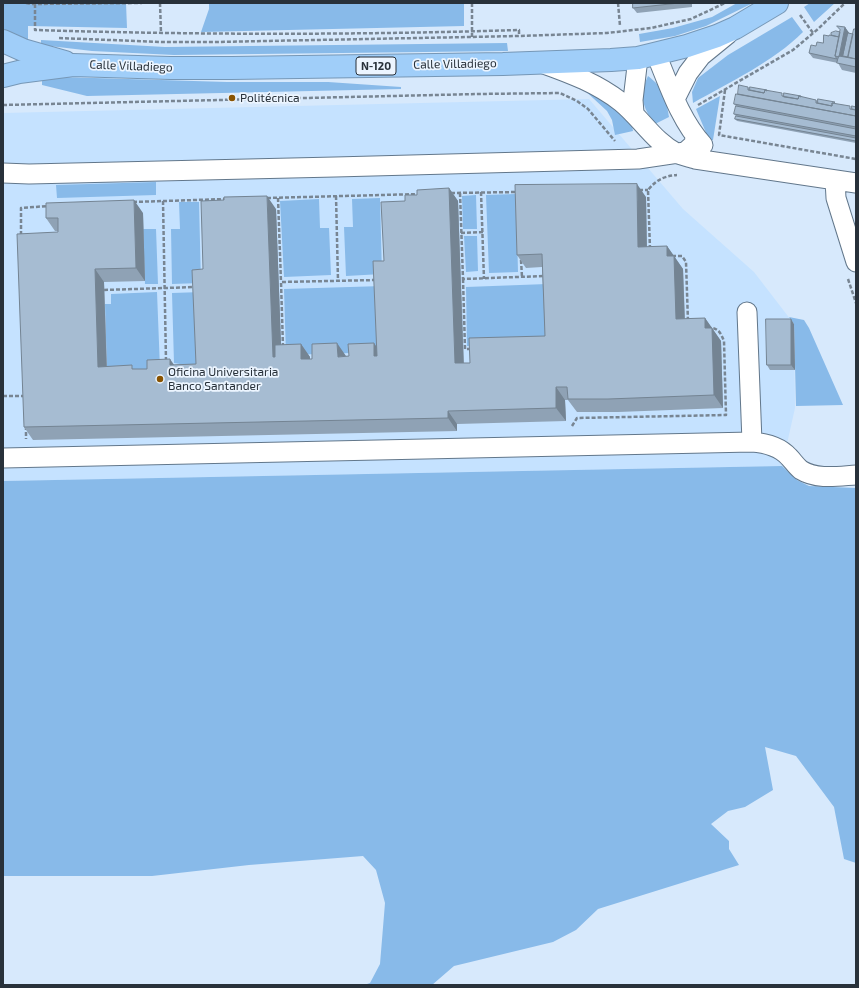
<!DOCTYPE html>
<html>
<head>
<meta charset="utf-8">
<style>
  body { margin:0 }
  #map { position:relative; width:859px; height:988px; overflow:hidden; background:#d7e9fc; font-family:"Exo 2",sans-serif }
  canvas { display:block }
  .frame { position:absolute; inset:0; border:4px solid #28313a; pointer-events:none }
</style>
</head>
<body>
<div id="map">
<canvas width="859" height="988"></canvas>
<div class="frame"></div>
</div>
<script>
const ctx = document.querySelector('canvas').getContext('2d');
ctx.lineJoin = 'round';
function paint(path, color) { ctx.fillStyle = color; ctx.fill(path, 'evenodd'); }
function strokePath(path, color, width, dash) { ctx.strokeStyle = color; ctx.lineWidth = width; ctx.lineCap = dash ? 'butt' : 'round'; ctx.setLineDash(dash || []); ctx.stroke(path); }
function write(font, color, halo, rows, align = 'center') {
  ctx.font = font + ' "Exo 2",sans-serif'; ctx.lineWidth = 3.5; ctx.setLineDash([]); ctx.textBaseline = 'middle'; ctx.strokeStyle = halo; ctx.fillStyle = color; for (const [text, x, y, turn = 0] of rows) {
    ctx.save(); ctx.translate(x, y); ctx.rotate((+turn || 0) * Math.PI / 180); ctx.textAlign = isNaN(turn) ? turn : align; if (halo) ctx.strokeText(text, 0, 0); ctx.fillText(text, 0, 0); ctx.restore();
  }
}
const built = new Path2D(`
  M589,99l94,110 71,63 40,52 1,84 -13,58 -779,15v-368z`);
const green = new Path2D(`
  M3,3h123l1,25 -99,-2v15l-25,-12z
  M209,3h255v23l-263,6 8,-23z
  M737,3h16l-47,23 -31,10 -35,6 -1,-8 34,-6 39,-11z
  M810,3h25l-21,19 -10,-15z
  M792,17l11,15c-30,30 -73,50 -110,71l-1,-11 6,-14 30,-23z
  M41,40l124,7 342,-4 1,8 -334,4 -82,-4 -51,-6z
  M648,76c16,12 18,22 21,41l-14,7c-13,-17 -16,-29 -7,-48z
  M61,77l166,5h101l73,5v2l-314,7 -45,-11v-6z
  M580,86l38,25 14,14 1,6 -18,4 -3,-15 -5,-9z
  M720,96l-7,44h-3l-3,-5 -11,-26z
  M156,182v13l-99,3 -1,-13z
  M516,194l2,78 -29,1 -3,-78z
  M476,195l1,34h-14l-1,-33z
  M380,198l2,76 -36,2 -2,-49h9l-1,-28z
  M319,199l1,29h9l2,47 -47,2 -4,-76z
  M179,202h20l2,81 -29,1 -1,-55h9z
  M143,229h13l2,55h-13z
  M464,236h13l1,35 -12,1z
  M547,284l2,59 -82,3 -1,-59z
  M383,286l2,66 -99,3 -2,-66z
  M157,292l3,77 -53,2 -2,-67h6v-10z
  M202,292l3,79h-25v-7l-6,-1 -2,-70z
  M789,317l15,3 5,8 34,77 -47,1 -2,-82z
  M782,466l15,14 12,6 47,2v375l-12,-4 -10,-52 -38,-51 -31,-9 8,43 -28,17 -17,4 -17,13 18,17v8l10,16 -141,44 -22,21 -23,12 -99,24 -22,19h-68l6,-2 10,-19 5,-61 -9,-33 -13,-14 -114,9 -97,11h-149v-395z`);
const path = new Path2D(`
  M26,3l5,1 111,-1
  M160,3l1,30
  M472,3v34
  M618,3l2,23
  M35,4v26c161,5 322,5 484,0v6
  M800,15l13,18
  M59,38l102,4h54l304,-6 88,-3 44,-5 40,-9 34,-16
  M725,90l-6,45 137,24
  M3,105l475,-11 82,-1 17,8 11,8 27,32
  M698,105l95,-55 25,-21 27,-26
  M639,190h9
  M481,192l3,87
  M451,193l67,-1
  M460,193l3,86 81,-3
  M336,196l2,85
  M267,198l153,-4
  M278,198l3,84
  M163,201l3,160
  M133,202l93,-3
  M461,233l22,-1
  M21,235v-27l27,-2
  M650,249l-2,-59c8,-10 16,-14 29,-15
  M672,256h10l4,6 2,60
  M521,260l1,17
  M463,279l2,70h6
  M848,279l8,24
  M104,290l91,-3
  M283,347l-2,-65 95,-2
  M3,396h22
  M26,426v13
  M572,426l5,-8 149,-3 -2,-74c-3,-7 -5,-13 -14,-13`);
const minor = new Path2D(`
  M656,54c13,31 24,66 47,91
  M544,64c28,10 54,20 77,38 20,16 33,40 57,52 5,2 12,3 17,5l161,24
  M675,99l13,-26 13,-17 27,-22
  M634,113l-1,-13 5,-42
  M3,173l26,1 306,-7 303,-8 47,-7 9,-8 1,-7
  M835,180l1,18 20,64
  M747,312l5,130
  M3,458l749,-16c14,1 27,4 37,15 4,4 7,9 12,13 16,10 38,6 55,5`);
const highway = new Path2D(`
  M3,41l20,9 42,12
  M3,76l16,-4 54,-7 97,3h62l271,-4 108,-4 27,-2 49,-12 30,-10 18,-8 42,-25`);
const wall = new Path2D(`
  M633,3h59v4l-55,6 -4,-5z
  M845,27l4,7h4l3,-5v44l-14,-3 -4,-7 -25,-5 -4,-5 7,-7 7,-3 6,-7 11,-4z
  M748,87l2,3h17v1l17,5 17,1 15,3 2,2 17,2 17,5 4,-2v36l-119,-22 -2,-2 1,-3 -2,-2 2,-8 -2,-2 4,-10z
  M449,188l9,13 6,162h6l75,-27 -3,-69 -16,1 -9,-13 129,-58 1,50 20,-1 16,23 2,50 20,-1 16,23 2,67 -105,4h-41l-9,-12h-3l1,21 -109,3v7l-424,9 -9,-13 34,-196h-3l-9,-13 97,-5 2,68 -41,1 3,84 28,3h12l27,-4 22,-1 7,-95 73,-60 5,136 20,-1 9,13v2l39,-3 27,-9 8,-86 21,-60 12,-6z
  M794,324l1,46h-25l-3,-5z`);
const shadedWall = new Path2D(`
  M845,27l5,7 -6,27 -5,-4z
  M637,184l9,13 1,63 -9,-13z
  M449,188l9,13 6,175 -9,-13z
  M267,196l9,13 6,161 -9,-13z
  M134,200l9,13 2,68 -9,-13z
  M667,246l16,23 2,63 -9,-13 -9,-63z
  M95,269l9,13 3,98 -9,-13z
  M705,318l16,23 2,67 -9,-13 -9,-67z
  M791,319l3,5 1,46 -4,-5z
  M337,343l9,13 -8,1z
  M374,343l9,13h-9z
  M301,344l9,13v15l-9,-13z
  M170,359l9,13 -9,-7z
  M556,387l9,13 1,21 -10,-13z
  M448,411l9,13v7l-9,-13z`);
const building = new Path2D(`
  M633,3h46l-46,5z
  M837,26l8,1 -6,30 -4,-1 5,-26z
  M854,29h2v30l-8,-2z
  M836,31l4,1 -1,5 -8,-2v-2z
  M848,33l5,1 -5,23 -5,-1z
  M824,35l5,1v-1l10,2 -4,19 2,3 -28,-6 2,-8 5,1 1,-4 6,1z
  M839,56l17,3v8l-19,-4z
  M739,85l9,2v3l16,3 1,-3 17,3v3l16,3 1,-3 17,4v3l16,3v-3l18,3v3l6,1v6l-118,-22z
  M750,87l17,3v1l-2,-1 -1,3 -14,-3z
  M784,93l17,3v1l-2,-1 -1,3 -14,-2z
  M736,94l120,22v11l-122,-23z
  M818,99l17,3 -1,1h-2v3l-14,-3z
  M736,106l120,23v7l-122,-22z
  M852,106l4,1v3l-4,-1z
  M736,116l120,22v3l-121,-22z
  M637,184l1,63 29,-1v10h7l2,63 29,-1v10h7l2,67 -106,4h-40l-1,-12h-11v21l-108,3v7l-424,9 -7,-193 41,-2v-14h-12v-15l88,-3 2,68 -41,1 3,98 34,-2v4h15v-9l23,-1v6l26,-1 -4,-94 11,-1 -2,-68 23,-1v-3l43,-1 6,161h2v-12l26,-1v15h11v-15l25,-1 1,14 11,-1 -1,-12 26,-1v13h3l-4,-95h11l-3,-59 24,-1v-6h12v-5l32,-2 6,175h15l-1,-25 76,-2 -3,-82 -25,1 -2,-70z
  M766,319h25v46h-24z`);
const markers = [
  [232,98,4,"#895301"],
  [160,379,4,"#895301"]
];
const shields = [
  [376,66,40]
];
const shieldNames = [
  ["N-120",376,66]
];
const streetNames = [
  ["Calle Villadiego",455,64,-1],
  ["Calle Villadiego",131,66,2]
];
const poiNames = [
  ["Politécnica",240,98],
  ["Oficina Universitaria",168,372],
  ["Banco Santander",168,386]
];
paint(built, '#c5e2ff');
paint(green, '#88bae9');
strokePath(minor, '#62778b', 21);
strokePath(highway, '#7697b6', 24);
strokePath(path, '#788592', 2.5, [4, 2]);
strokePath(minor, '#fff', 19);
strokePath(highway, '#a0cef9', 22);
paint(wall, '#8fa2b5');
paint(shadedWall, '#748493');
paint(building, '#a6bcd2');
strokePath(building, '#748493', 1);
for (const [x, y, r, color] of markers) { const dot = new Path2D(); dot.arc(x, y, r, 0, 2 * Math.PI); ctx.fillStyle = color; ctx.fill(dot); strokePath(dot, '#ecf5ff', 1.5); }
for (const [x, y, w] of shields) { const box = new Path2D(); box.roundRect(x - w / 2, y - 9, w, 18, 3); ctx.fillStyle = '#ecf5ff'; ctx.fill(box); strokePath(box, '#28313a', 1); }
write('bold 11px', '#28313a', null, shieldNames);
write('12px', '#28313a', '#ecf5ff', streetNames);
write('12px', '#28313a', '#ecf5ff', poiNames, 'left');
</script>
</body>
</html>
